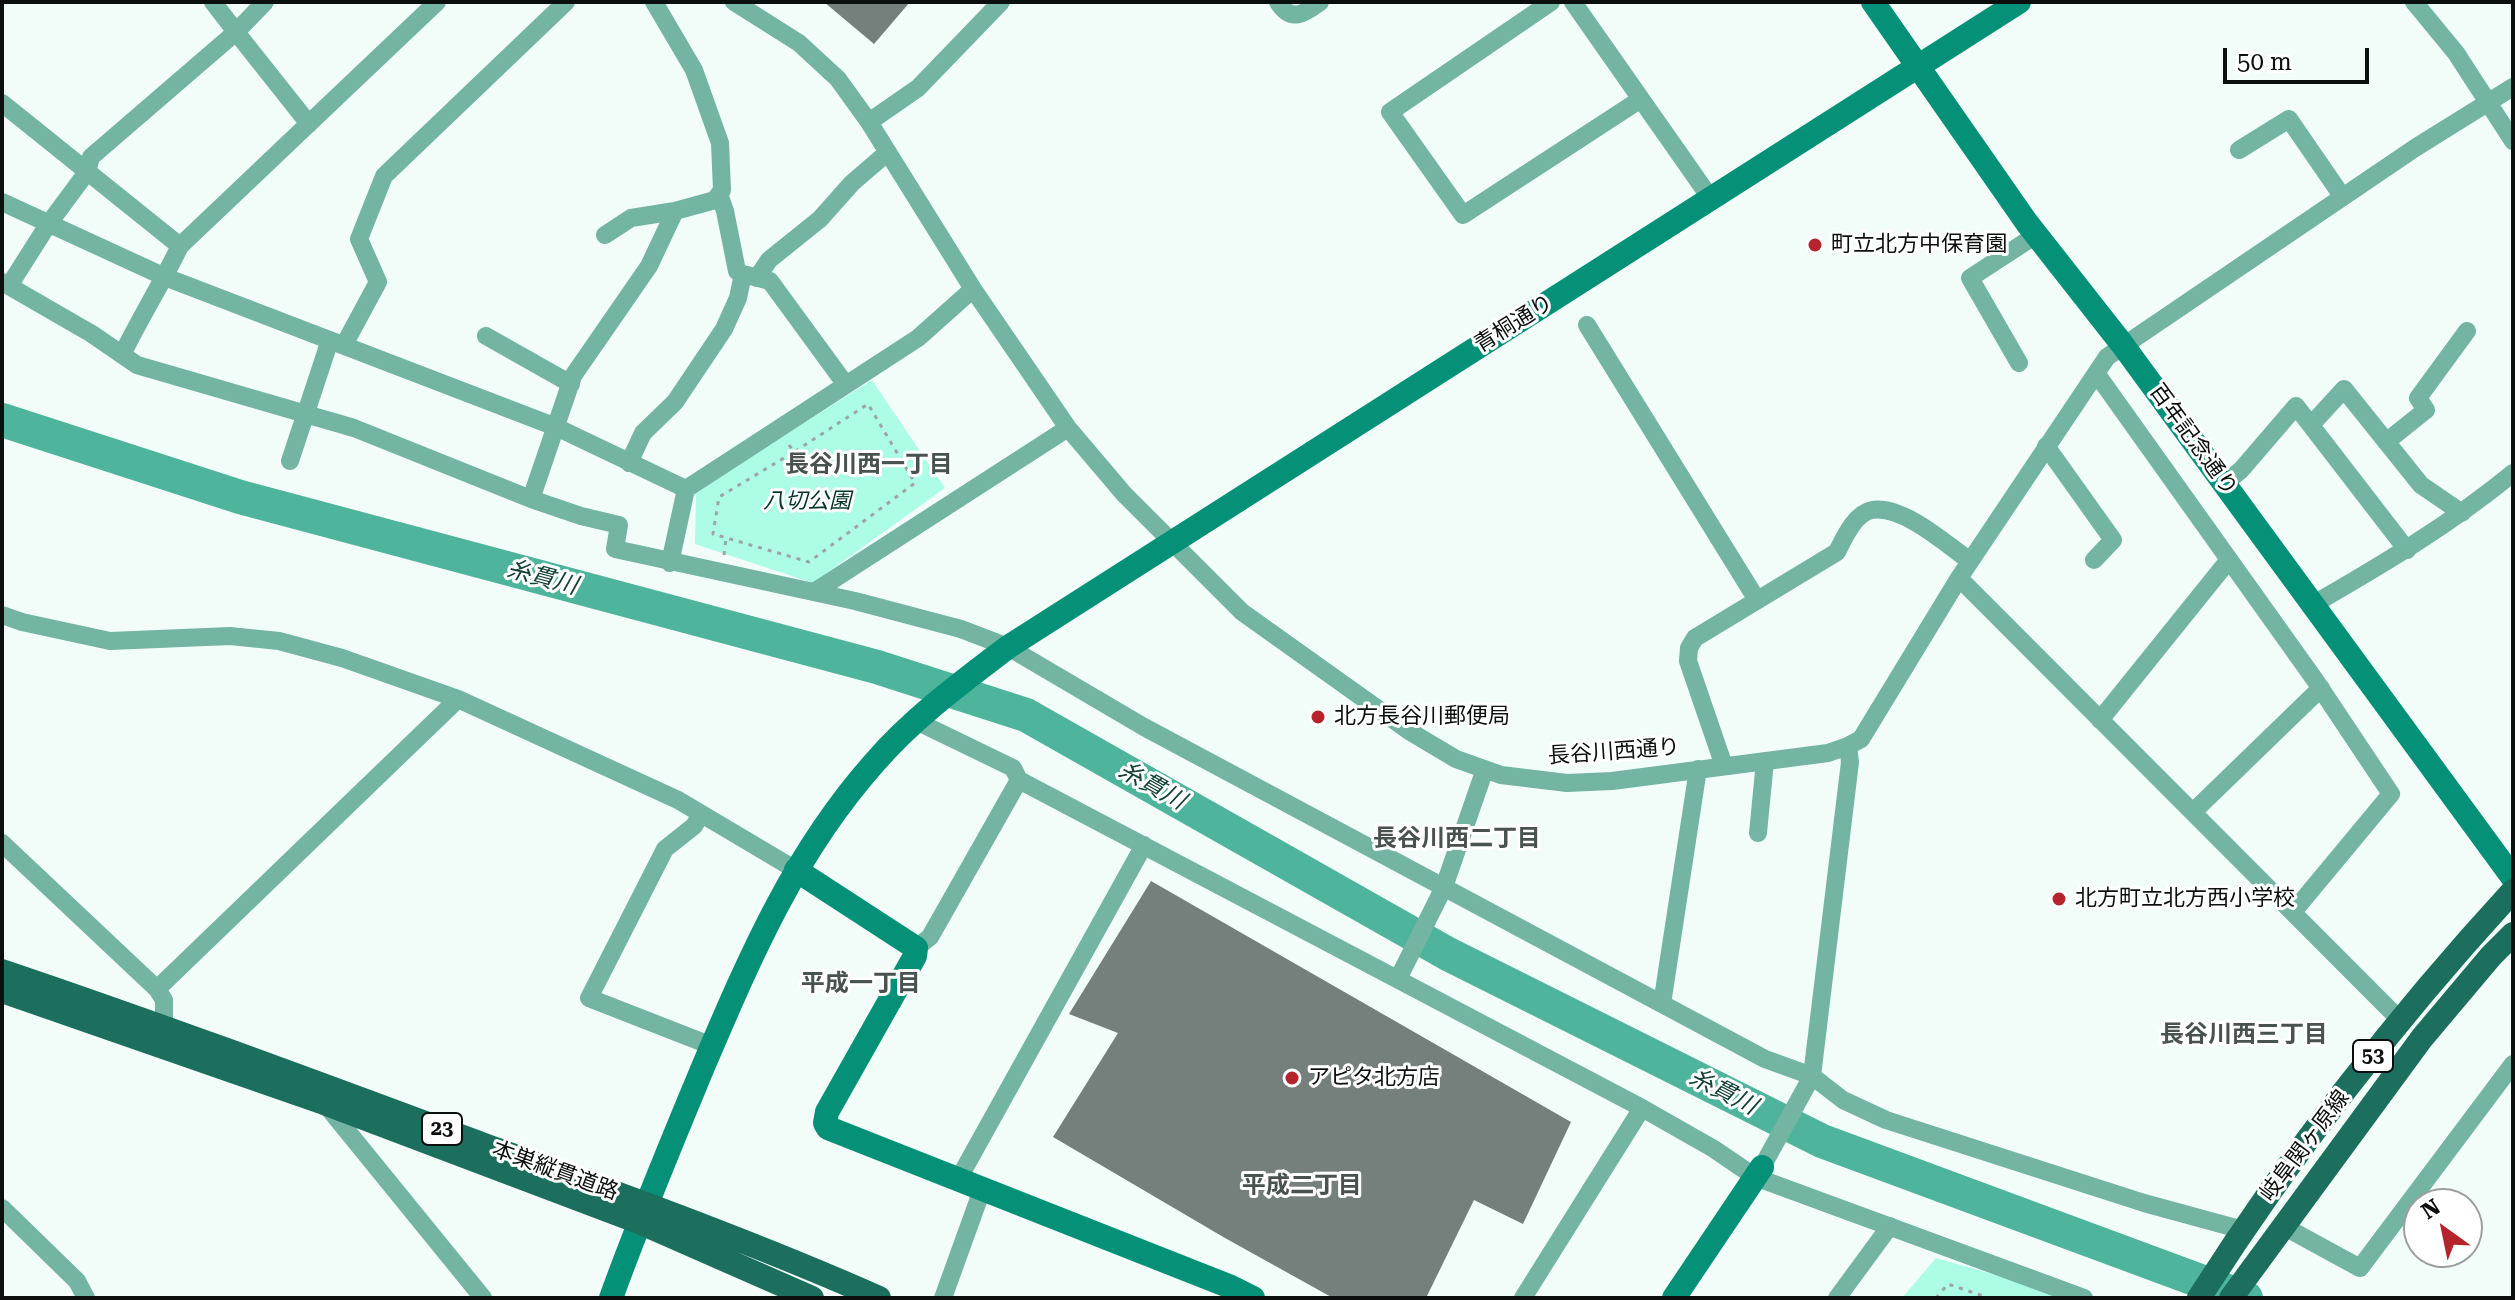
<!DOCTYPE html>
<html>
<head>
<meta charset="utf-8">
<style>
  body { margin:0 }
  #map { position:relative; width:2515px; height:1300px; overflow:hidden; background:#f2fdfa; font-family:"Roboto Serif",serif }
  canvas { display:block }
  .frame { position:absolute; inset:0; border:4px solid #0b0f0e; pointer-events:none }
  .north { position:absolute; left:2403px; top:1188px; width:80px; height:80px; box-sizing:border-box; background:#fff; border:2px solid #9d9f9f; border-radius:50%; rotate:327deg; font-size:22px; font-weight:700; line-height:32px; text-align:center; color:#0b0f0e }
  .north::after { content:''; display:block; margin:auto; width:28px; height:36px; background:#b5242b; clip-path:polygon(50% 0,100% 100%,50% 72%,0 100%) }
  .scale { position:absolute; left:2223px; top:48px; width:146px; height:36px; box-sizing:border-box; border:4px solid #0b0f0e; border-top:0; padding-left:10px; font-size:24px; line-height:28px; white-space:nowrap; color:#0b0f0e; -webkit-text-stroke:6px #fff; paint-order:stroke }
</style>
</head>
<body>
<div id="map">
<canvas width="2515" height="1300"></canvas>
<div class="frame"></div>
<div class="north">N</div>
<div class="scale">50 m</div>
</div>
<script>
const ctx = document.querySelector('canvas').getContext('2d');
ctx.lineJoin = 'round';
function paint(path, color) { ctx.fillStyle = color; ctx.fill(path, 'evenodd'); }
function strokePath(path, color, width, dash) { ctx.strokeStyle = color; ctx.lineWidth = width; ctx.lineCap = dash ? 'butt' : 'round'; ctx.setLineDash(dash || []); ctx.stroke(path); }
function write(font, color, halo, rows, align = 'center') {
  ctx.font = font + ' "Roboto Serif","Noto Sans JP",serif'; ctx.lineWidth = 6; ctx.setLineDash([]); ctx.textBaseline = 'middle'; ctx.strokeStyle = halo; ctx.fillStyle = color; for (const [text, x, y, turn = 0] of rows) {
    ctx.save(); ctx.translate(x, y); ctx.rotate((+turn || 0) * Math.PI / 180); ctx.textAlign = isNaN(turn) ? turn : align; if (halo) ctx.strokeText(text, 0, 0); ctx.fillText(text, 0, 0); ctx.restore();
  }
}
const green = new Path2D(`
  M872,380l73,108 -132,95 -118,-39 1,-53z
  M1936,1258l141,40h-175z`);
const river = new Path2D(`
  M2,420l238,77 637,170 149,48 422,239 374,187 424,157`);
const building = new Path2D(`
  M824,2h86l-36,42z
  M1151,881l420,241 -48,102 -49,-24 -48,98h-93l-108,-60 -172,-101 65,-104 -49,-19z`);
const path = new Path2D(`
  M789,445l5,7 74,-48 47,79 -106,79 -96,-28 6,-37 75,-45
  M724,555l2,-17
  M1936,1298l12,-14 41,14`);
const street = new Path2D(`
  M265,2l-29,30 73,92
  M734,2l65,41 39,36 31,43 104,167 95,139 56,66 118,118 167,119 47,28 45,16 66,8 45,-2 216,-28 20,-7
  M1278,2c13,21 26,12 42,0
  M1551,2l-161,110 73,103 178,-116
  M1573,2l138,197
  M2414,2l42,51 57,88
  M2,103l178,143
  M869,122l49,-34 83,-86
  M2239,150l50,-31 53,77
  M719,194l6,17 12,60 6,3
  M2,202l163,75 391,150 130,62
  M605,235l26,-17 44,-7 40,-11 7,-10 -2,-47 -26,-73 -40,-68
  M757,278l12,-18 51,-41 32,-36 36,-31
  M2,282l90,52 45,31 217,63 177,71 50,17 38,9 -4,24 240,52 106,28 47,18 136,80 621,332 47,17 31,24 43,20 258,83 99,27
  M9,286l38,-60 40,-54 4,-15 145,-125 -23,-30
  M1587,325l170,275
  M486,336l85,48
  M344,345l34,-63 -19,-43 25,-63 182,-174
  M122,355c18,-37 40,-72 58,-109l257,-244
  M2019,363l-49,-85 66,-43
  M2096,373l219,307 76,114 -98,118
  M2311,425l33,-36 77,96 41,28
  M2386,442l40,-32 -8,-12 49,-67
  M2046,446l67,94 -19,20
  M290,461l40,-121
  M629,463l14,-30 32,-31 49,-73 14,-31 5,-24 27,7 76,104
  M2225,483l16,-13 55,-64 111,144
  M531,499l42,-123 76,-110 26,-55
  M670,563l16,-74 232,-151 55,-49
  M1959,578l441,442
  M814,592l254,-164
  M2314,604c69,-40 137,-80 199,-131
  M2,615l20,7 88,19 120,-5 49,5 63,17 116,41 220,101 118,70
  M2100,720l128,-159
  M916,721l97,47 6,12 623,328 72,41 41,28 329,121
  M1724,766l-36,-105 1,-13 6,-10 142,-86c7,-14 18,-39 35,-42 31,-5 74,34 98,51
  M2193,812l128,-124
  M701,814l-7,12 -29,23 -76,149 123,48
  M1758,833l7,-72
  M2,843l155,146 7,11v25
  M916,948l14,-11 89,-157
  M1398,979l46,-92 41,-118
  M157,989l301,-290
  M1662,1004l36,-235
  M326,1105l157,193
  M1762,1167l50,-91 38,-314 -2,-16 13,-7 98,-161 148,-221 308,-209 98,-61
  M958,1180l186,-335
  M2,1208l75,73 9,17
  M2283,1226l77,42 153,-204
  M943,1298l39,-108
  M1523,1298l119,-190
  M1837,1298l53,-72`);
const secondary = new Path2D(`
  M1873,2l154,221 95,121 391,534
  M796,870l120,78 -1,8 -88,156 -2,11 3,5 403,159 22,11
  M611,1298c28,-78 60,-154 92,-231 47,-110 91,-214 172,-305 38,-44 87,-80 133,-115l1011,-645
  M1674,1298l88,-131`);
const primary = new Path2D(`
  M2,971c160,54 318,113 477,172 134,49 269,97 400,155
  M2,991l322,112 315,119 173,76
  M2199,1298c92,-144 198,-281 314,-407
  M2231,1298l191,-260 69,-82 22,-22`);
const markers = [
  [1815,245,8,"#b5242b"],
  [1318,717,8,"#b5242b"],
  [2059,899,8,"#b5242b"],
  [1292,1078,8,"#b5242b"]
];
const shields = [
  [2373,1056,40],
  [442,1129,40]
];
const shieldNames = [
  ["53",2373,1056],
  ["23",442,1129]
];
const poiNames = [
  ["町立北方中保育園",1831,245],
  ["北方長谷川郵便局",1334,717],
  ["北方町立北方西小学校",2075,899],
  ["アピタ北方店",1308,1078]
];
const streetNames = [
  ["青桐通り",1514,324,-32],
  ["百年記念通り",2193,440,54],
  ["長谷川西通り",1614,752,-4],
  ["岐阜関ヶ原線",2305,1146,-53],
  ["本巣縦貫道路",555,1171,20]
];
const parkNames = [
  ["八切公園",807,502]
];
const neighbourhoodNames = [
  ["長谷川西一丁目",869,465],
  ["長谷川西二丁目",1457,839],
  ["平成一丁目",861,984],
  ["長谷川西三丁目",2244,1035],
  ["平成二丁目",1302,1186]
];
const waterNames = [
  ["糸貫川",542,578,15],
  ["糸貫川",1152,786,29],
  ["糸貫川",1723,1092,27]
];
paint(green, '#adfde6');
strokePath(river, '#4eb49b', 34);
paint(building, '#757f7c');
strokePath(path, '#9ca5a2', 3, [4, 6]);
strokePath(street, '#73b5a2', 18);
strokePath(secondary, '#049178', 24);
strokePath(primary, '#1c6f5d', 24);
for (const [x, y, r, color] of markers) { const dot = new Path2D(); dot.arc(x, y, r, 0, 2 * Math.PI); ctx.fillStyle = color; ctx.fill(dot); strokePath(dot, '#fff', 3); }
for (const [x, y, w] of shields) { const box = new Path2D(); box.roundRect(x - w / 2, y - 16, w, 32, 6); ctx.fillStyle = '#fff'; ctx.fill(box); strokePath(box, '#0b0f0e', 2); }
write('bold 20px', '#0b0f0e', null, shieldNames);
write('22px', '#0b0f0e', '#fff', poiNames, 'left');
write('22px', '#0b0f0e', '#fff', streetNames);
write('italic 22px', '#03342a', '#fff', parkNames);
write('bold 24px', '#48524f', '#fff', neighbourhoodNames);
write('italic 24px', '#144237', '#fff', waterNames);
</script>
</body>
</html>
